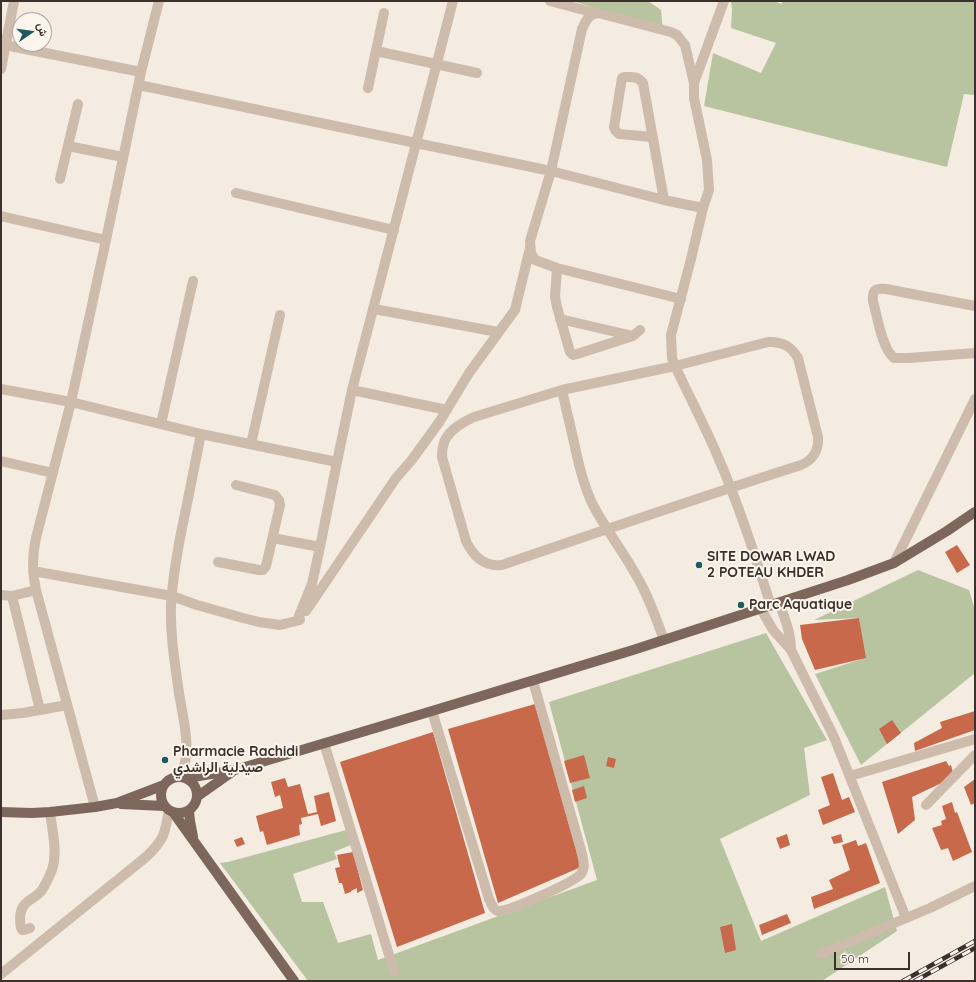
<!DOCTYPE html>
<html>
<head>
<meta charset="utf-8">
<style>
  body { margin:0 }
  #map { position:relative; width:976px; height:982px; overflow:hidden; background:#f4ebe1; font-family:Quicksand,Vazirmatn,sans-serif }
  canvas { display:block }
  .frame { position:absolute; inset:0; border:2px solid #3b302b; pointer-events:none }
  .north { position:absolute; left:12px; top:12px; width:40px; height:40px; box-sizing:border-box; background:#fbf5ee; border:1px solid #aea6a0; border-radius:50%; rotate:77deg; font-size:11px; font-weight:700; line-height:16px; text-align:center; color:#3b302b }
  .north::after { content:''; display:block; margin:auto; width:14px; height:18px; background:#1f5a5e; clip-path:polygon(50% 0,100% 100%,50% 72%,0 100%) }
  .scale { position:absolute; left:834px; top:952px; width:76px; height:18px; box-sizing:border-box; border:2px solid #3b302b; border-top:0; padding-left:5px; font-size:12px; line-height:14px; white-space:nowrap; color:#3b302b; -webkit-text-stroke:3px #fbf5ee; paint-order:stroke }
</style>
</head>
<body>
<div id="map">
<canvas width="976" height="982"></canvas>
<div class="frame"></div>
<div class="north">ش</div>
<div class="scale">50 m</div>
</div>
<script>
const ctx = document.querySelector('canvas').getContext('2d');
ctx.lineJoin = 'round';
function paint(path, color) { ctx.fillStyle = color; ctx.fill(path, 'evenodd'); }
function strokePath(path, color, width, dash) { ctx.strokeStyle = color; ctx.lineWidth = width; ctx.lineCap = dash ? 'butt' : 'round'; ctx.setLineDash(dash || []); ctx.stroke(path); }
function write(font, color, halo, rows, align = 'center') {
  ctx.font = font + ' Quicksand,Vazirmatn,sans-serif'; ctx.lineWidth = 4; ctx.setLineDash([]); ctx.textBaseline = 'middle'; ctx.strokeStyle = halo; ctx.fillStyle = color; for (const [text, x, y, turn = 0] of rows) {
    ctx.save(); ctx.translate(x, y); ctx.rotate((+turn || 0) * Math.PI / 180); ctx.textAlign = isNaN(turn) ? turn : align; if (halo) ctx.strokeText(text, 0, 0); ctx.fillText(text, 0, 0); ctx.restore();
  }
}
const green = new Path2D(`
  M573,1h75l13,9 2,21z
  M731,1h43l7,3 2,-3h192v94l-11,-1 -17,73 -61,-15 -182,-46 9,-53 48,20 15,-30 -45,-15 1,-18z
  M918,570l51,20 6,20v63l-114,92 -46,-91 50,-16 -6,-40 -45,2z
  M766,633l61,107 -23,8 6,47 -90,44 41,102 124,-54 12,44 -75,50h-514l-88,-118 8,-1 118,-32 9,13 -21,9 3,7 -44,15 9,28h21l15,41 33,-9 7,26 219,-80 -48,-178z`);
const building = new Path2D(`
  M957,545l13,20 -13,8 -12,-21z
  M859,618l7,40 -51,12 -13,-31 -2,-14z
  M535,704l46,163 -83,36 -50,-174z
  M975,711v19l-60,21 -1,-8 28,-15 -2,-6z
  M892,720l9,13 -14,11 -8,-15z
  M433,732l52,181 -88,34 -57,-185z
  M584,755l6,23 -20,5 -6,-22z
  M608,757l8,2 -2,9 -8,-2z
  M946,761l3,5 2,-1 2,8 -3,6 -38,18 3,23 -17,14 -16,-52z
  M833,773l9,27 7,-3 6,15 -32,13 -5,-15 12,-5 -9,-28z
  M285,778l3,9 12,-3 8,30 9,-2 -3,-16 15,-4 7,29 -15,5 -3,-12 -17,4 1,6 -3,1 1,10 -33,10 -4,-14 -3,1 -4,-16 27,-8 -3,-13 -5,2 -4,-15z
  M975,779v24l-4,2 -7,-18z
  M584,786l3,12 -12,4 -3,-12z
  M952,802l3,11 2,-1 15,40 -19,9 -5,-13 -7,2 -9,-22 10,-3 -1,-4 5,-2 -4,-13z
  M787,834l3,11 -10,4 -4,-11z
  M841,834l2,8 -9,2 -3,-7z
  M242,837l3,7 -8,3 -3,-7z
  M856,840l2,6 8,-3 14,40 -66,26 -3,-12 22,-8 -4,-9 21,-10 -8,-25z
  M353,852l10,38 -6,3v-5l-6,3v1l-6,2 -3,-11h-3l-4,-15 5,-1 -3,-12z
  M787,914l4,9 -29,12 -3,-10z
  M732,924l4,26 -11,3 -5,-26z`);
const minor = new Path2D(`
  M550,1l45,12
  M724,1l-30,82v15l13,62 2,30 -6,18 -12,51 -20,76 1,23 3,8c14,30 30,60 43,91 21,48 37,99 53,149
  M5,45l136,27
  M376,51l101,22
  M1,69l13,-68
  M139,85l277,58 135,28 113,29 39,8
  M368,88l16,-75
  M652,137l-33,-3 -4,-4 -1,-3 8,-49 2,-1c9,0 13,-1 19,6l21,117
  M68,146l55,11
  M60,179l18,-75
  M236,193l158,37
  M1,216l105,24
  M557,268l-2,29 2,10 13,45 3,3 4,-1 56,-18 7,-6
  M681,299l-124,-31 -22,-8 -4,-7 -1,-12 21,-70 31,-142c4,-8 6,-15 16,-16l73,19 6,3 8,10 9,38
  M975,306l-89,-17c-11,-1 -14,1 -13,12 4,14 9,48 21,57h15l66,-5
  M374,309l124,23
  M560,319l73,17
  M1,389l70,13 130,32 136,28
  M352,390l95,20
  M562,390l-88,27c-13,6 -29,15 -31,30 -1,3 -1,6 -1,10l24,84c7,15 18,26 36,24 99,-34 199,-68 299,-100 12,-5 18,-15 17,-28l-20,-79c-7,-12 -16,-17 -30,-16l-93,24 -113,24c4,19 9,38 13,57 4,19 9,40 18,58 13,25 30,46 43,70 12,20 20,43 28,65
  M161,424l32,-143
  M251,444l29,-129
  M1,461l52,12
  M273,538l47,9
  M218,562l41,8h4l3,-4 14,-61 -1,-5 -4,-5 -39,-10
  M894,563l81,-164
  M33,571l139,25 25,9 46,13 16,4 21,3 20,-5 -1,-4 13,-32 8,-37 17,-85 15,-72 101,-389
  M1,595l11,1 24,-6
  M12,596l28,114
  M779,603c6,16 12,30 12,47
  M761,609l12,21 18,20 43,87 72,181
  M306,611l90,-133 15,-17 29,-40 29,-48 46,-63 15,-62
  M432,711l57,188c2,4 4,11 9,12 11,1 76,-29 83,-37 5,-7 2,-15 0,-24l-48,-169
  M1,715l22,-2 44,-8
  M324,743l70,228
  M850,776l125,-37
  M180,777c13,-25 3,-58 -1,-84 -4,-29 -9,-58 -8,-88 2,-32 8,-64 15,-96 5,-25 10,-50 15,-75
  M926,805l49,-50
  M95,807l-59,-217c-4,-17 -4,-34 0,-52l35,-136 35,-162 35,-168 18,-71
  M30,928l-6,2h-2c-2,-4 -2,-8 -2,-12 1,-19 14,-17 22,-28 4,-6 7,-13 10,-20 6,-18 0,-40 -2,-58
  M821,954l109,-46 45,-22
  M1,974l145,-117c18,-17 19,-23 23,-47`);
const major = new Path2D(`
  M161 795a18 18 0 1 1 36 0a18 18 0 1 1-36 0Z
  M187,778l48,-8 197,-59 201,-61 215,-70 46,-17 53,-32 28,-19
  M198,796l34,-24
  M121,804l43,2
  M189,811l1,10 3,16
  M1,812l31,1 18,-1 45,-5 22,-4 47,-18
  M173,812l121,169`);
const rail = new Path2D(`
  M903,981l72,-40
  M915,981l60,-33`);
const markers = [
  [699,565,4,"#1f5a5e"],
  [741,605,4,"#1f5a5e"],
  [165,760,4,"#1f5a5e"]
];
const poiNames = [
  ["SITE DOWAR LWAD",707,557],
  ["2 POTEAU KHDER",707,573],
  ["Parc Aquatique",749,605],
  ["Pharmacie Rachidi",173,752],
  ["صيدلية الراشدي",173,768]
];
paint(green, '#b8c4a0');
paint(building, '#c8694b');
strokePath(minor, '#cdbbac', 10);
strokePath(major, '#7d675c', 10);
strokePath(rail, '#3b302b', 4.5);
strokePath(rail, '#fbf5ee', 3, [9]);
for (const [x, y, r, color] of markers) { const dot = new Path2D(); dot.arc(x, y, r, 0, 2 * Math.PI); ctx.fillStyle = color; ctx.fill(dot); strokePath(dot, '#fbf5ee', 1.5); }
write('bold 14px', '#3b302b', '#fbf5ee', poiNames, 'left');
</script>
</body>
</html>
